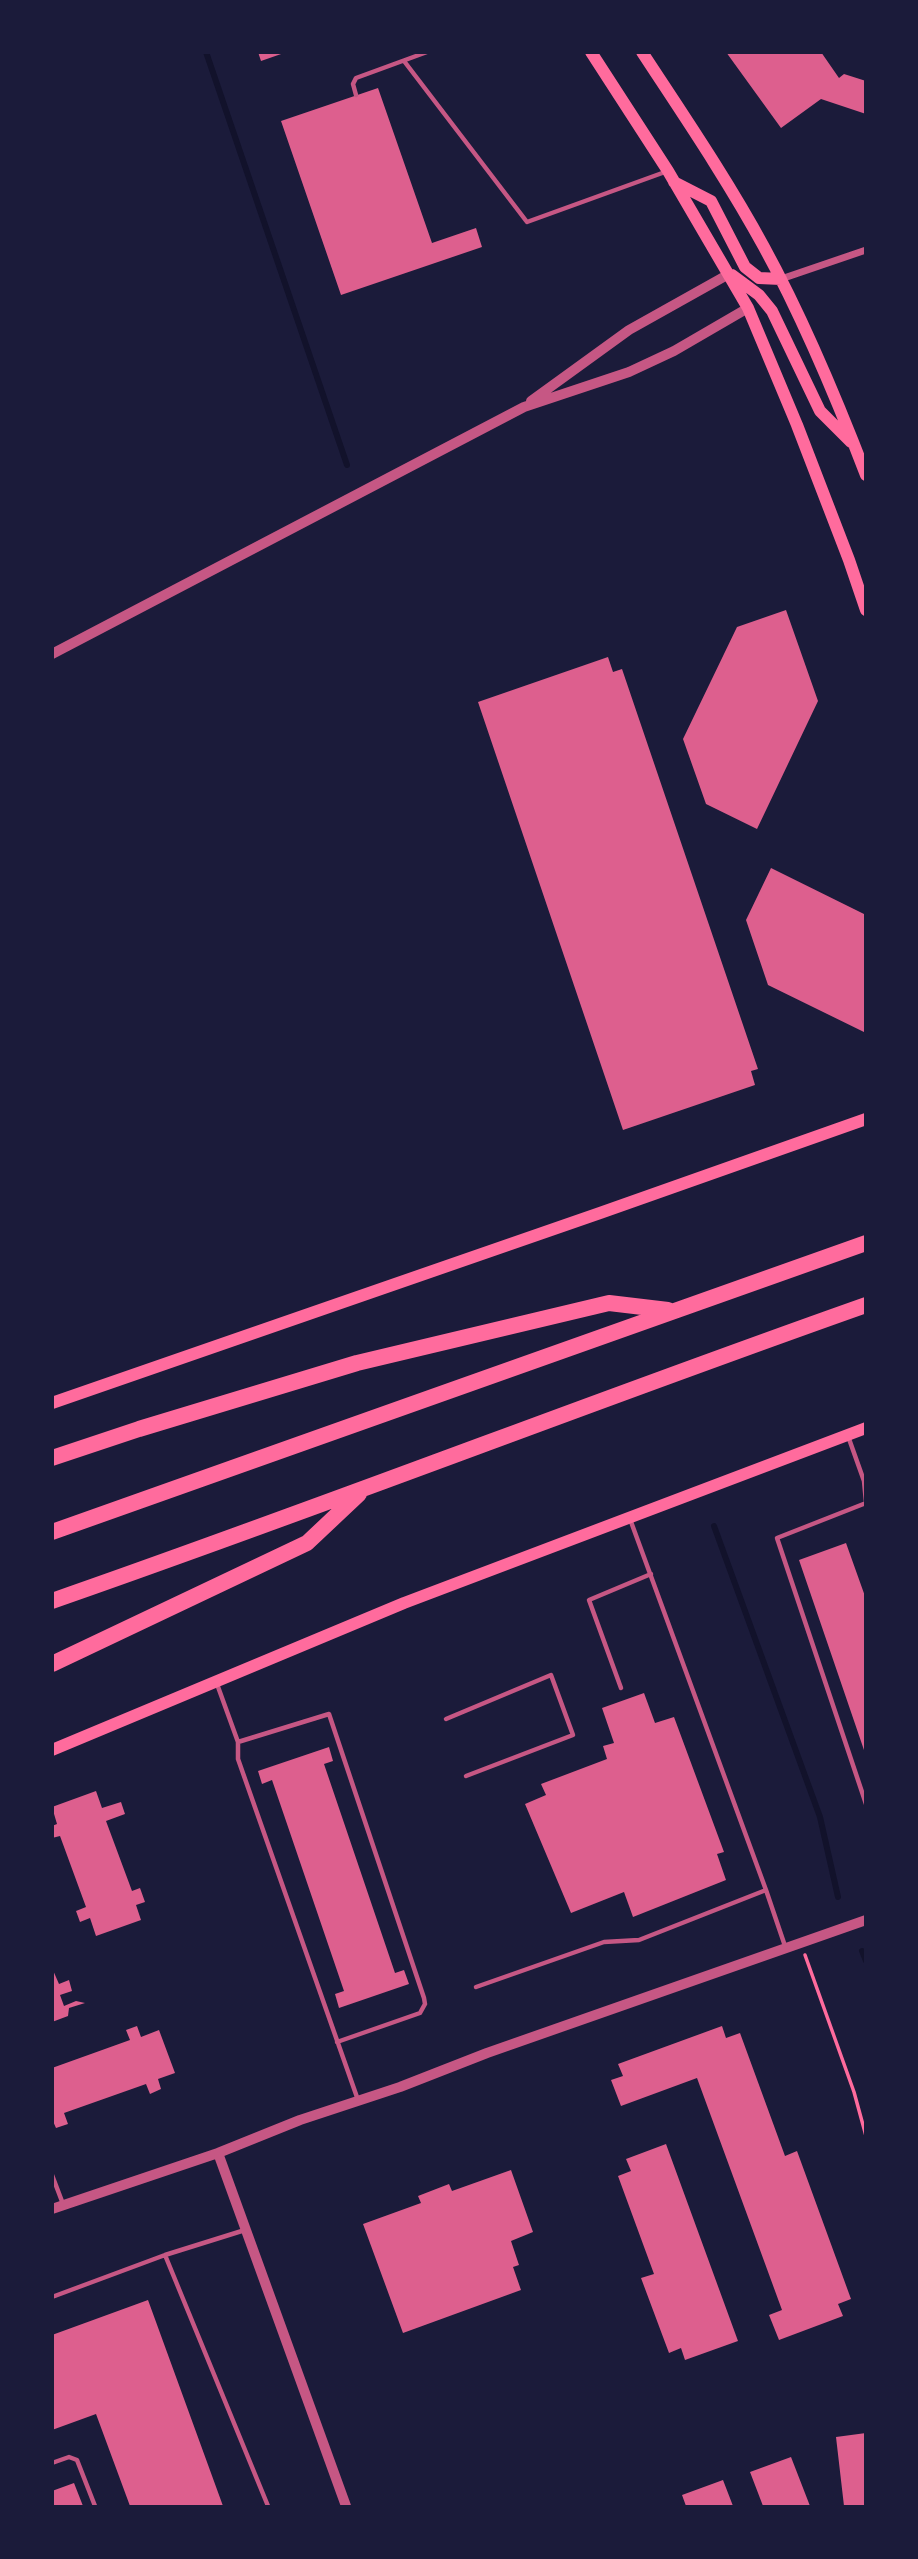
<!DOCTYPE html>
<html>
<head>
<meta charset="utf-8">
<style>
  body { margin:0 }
  #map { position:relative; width:918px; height:2559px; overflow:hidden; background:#1b1b3a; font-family:Helvetica,sans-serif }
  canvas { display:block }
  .frame { position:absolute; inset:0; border:54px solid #1b1b3a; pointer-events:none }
</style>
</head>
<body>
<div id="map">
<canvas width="918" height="2559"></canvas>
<div class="frame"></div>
</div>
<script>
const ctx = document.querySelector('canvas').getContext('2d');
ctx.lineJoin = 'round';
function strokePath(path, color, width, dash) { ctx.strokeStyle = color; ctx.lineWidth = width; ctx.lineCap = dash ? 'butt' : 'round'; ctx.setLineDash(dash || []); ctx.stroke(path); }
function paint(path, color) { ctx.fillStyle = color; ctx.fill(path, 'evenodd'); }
const stream = new Path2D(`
  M206,52l141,413
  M714,1526l106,291 18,80
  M862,1951l4,10`);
const building = new Path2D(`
  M258,52h26v1l-23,8z
  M726,52h95l18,26 5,-4 22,7v33l-45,-15 -40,29z
  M378,88l54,155 44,-15 6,19 -141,48 -60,-174z
  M786,610l32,91 -61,128 -51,-25 -23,-65 54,-112z
  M608,657l5,15 9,-3 136,400 -7,2 4,14 -132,45 -145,-428z
  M771,868l95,47v118l-98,-48 -22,-65z
  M846,1543l20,56 -1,154 -66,-193z
  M644,1693l11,30 19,-6 50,135 -7,2 9,26 -93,37 -9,-25 -53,21 -46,-109 21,-9 -5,-11 66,-25 -4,-13 11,-3 -12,-35z
  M329,1747l4,14 -9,3 71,209 9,-3 5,14 -70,24 -4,-14 9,-3 -72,-211 -10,4 -4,-13z
  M96,1791l6,17 19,-6 4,12 -19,7 26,70 8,-3 5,14 -9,3 5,15 -45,16 -6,-18 -10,4 -4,-11 10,-4 -26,-71 -8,2v-12l5,-2 -5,-17z
  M52,1968l7,16 10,-4 3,11 -12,4 4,11 12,-5 9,2 -16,5 -1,8 -16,6z
  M137,2026l4,11 18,-7 16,43 -17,6 3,10 -11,5 -4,-10 -82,29 4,11 -12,4 -4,-9v-51l78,-28 -4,-10z
  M722,2026l4,12 14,-5 45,123 12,-5 54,148 -13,5 5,12 -64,24 -10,-25 13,-5 -85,-232 -76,28 -10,-26 12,-4 -5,-12z
  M666,2144l72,197 -53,19 -4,-12 -12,5 -28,-75 13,-4 -36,-98 13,-5 -5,-12z
  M511,2170l22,62 -22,9 8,24 -6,2 8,23 -118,43 -40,-109 58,-21 -3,-7 31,-12 3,7z
  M148,2300l75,206h-93l-34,-92 -44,16v-95z
  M866,2433v73h-22l-8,-69z
  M791,2457l19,49h-47l-13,-34z
  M723,2480l10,26h-47l-4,-11z
  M74,2483l9,23h-31v-15z`);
const path = new Path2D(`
  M805,1955l49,137 12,44`);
const service = new Path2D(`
  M404,61l123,161 138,-50
  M356,95l-3,-11 3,-6 71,-26
  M848,1436l16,45 2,21
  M866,1503l-89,35 89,266
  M217,1684l21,58v17l120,341
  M621,1688l-32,-88 62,-26
  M446,1719l105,-44 22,60 -107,41
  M238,1742l91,-28 95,284 1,6 -5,9 -83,29
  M766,1890l19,56
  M476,1987l128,-45 35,-2 127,-50 -136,-371
  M52,2175l11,29
  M165,2255l103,251
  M52,2297l113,-42 80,-25
  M52,2463l17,-6 8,3 18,46`);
const minor = new Path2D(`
  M781,279l85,-29`);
const tertiary = new Path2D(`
  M531,401l98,-71 100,-56
  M52,654l472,-247 105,-35 45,-21 74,-43
  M218,2153l128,353
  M52,2209l166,-56 82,-33 100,-33 87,-34 379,-133`);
const secondary = new Path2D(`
  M591,52l77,119 80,137 49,117 52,135 17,50
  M642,52c42,64 85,127 122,195 40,73 72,150 102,228
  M674,182l37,19 34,66 14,11 22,1
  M732,275l27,20 13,16 48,100 31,31
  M52,1403l548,-190 266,-94
  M52,1750l352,-147 462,-175`);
const motorway = new Path2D(`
  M52,1458l87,-29 218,-66 252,-60 59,7
  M52,1532l814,-289
  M52,1601c273,-95 542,-200 814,-296
  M52,1664l255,-121 52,-49`);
strokePath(stream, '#12122b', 6);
paint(building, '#dd5f8e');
strokePath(path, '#ff6b9d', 3.5);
strokePath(service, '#c65784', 4.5);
strokePath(minor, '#c65784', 7);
strokePath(tertiary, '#c65784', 10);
strokePath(secondary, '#ff6b9d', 12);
strokePath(motorway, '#ff6b9d', 16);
</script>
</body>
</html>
